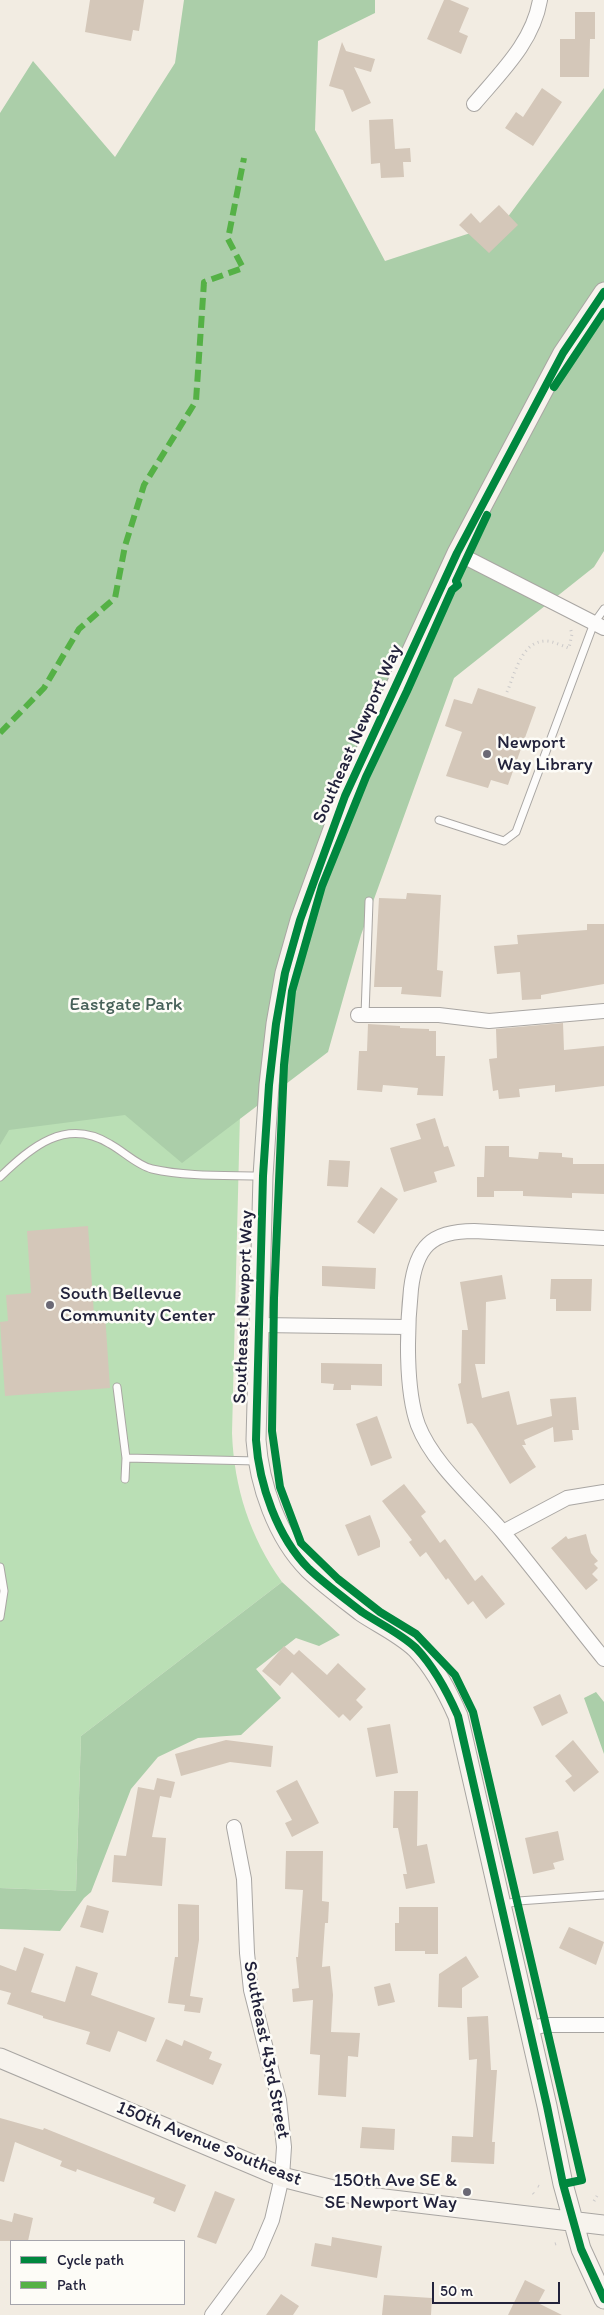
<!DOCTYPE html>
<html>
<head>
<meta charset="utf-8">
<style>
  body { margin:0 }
  #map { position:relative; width:604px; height:2315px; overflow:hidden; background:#f2ece2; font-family:Itim,sans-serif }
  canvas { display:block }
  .legend { position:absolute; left:10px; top:2240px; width:175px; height:65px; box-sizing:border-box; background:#fdfcf7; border:1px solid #a5a5ac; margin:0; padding:6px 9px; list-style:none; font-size:15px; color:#22223b }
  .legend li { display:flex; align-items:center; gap:10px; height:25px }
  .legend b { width:25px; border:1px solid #a5a5ac }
  .scale { position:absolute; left:432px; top:2282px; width:128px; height:22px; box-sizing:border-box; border:2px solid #22223b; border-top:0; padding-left:6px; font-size:15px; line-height:18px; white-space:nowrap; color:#22223b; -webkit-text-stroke:4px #fdfcf7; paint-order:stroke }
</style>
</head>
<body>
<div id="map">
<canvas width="604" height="2315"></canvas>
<ul class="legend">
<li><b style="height:6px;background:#00873e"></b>Cycle path</li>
<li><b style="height:6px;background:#55b146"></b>Path</li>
</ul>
<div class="scale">50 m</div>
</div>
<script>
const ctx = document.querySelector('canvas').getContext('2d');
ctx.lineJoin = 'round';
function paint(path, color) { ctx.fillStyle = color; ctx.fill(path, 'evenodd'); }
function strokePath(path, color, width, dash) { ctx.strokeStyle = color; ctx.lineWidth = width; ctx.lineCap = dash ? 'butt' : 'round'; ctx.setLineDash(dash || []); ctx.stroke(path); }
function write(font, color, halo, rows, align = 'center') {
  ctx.font = font + ' Itim,sans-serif'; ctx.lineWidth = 5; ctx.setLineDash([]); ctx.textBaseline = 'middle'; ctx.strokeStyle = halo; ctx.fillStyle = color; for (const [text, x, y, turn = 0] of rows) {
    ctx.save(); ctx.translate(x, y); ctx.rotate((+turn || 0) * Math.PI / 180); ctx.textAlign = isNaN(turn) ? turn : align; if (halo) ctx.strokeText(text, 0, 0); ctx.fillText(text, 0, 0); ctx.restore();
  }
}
const green = new Path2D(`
  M0,875l240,239 -8,319c2,55 18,104 50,149l-201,154 -5,155 -76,-3z`);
const forest = new Path2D(`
  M184,0h191v13l-57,28 -3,89 70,131 119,-39 100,-134v463l-10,16 -140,111 -93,257 -33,117 -146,111 -57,-48 -116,15 -9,15v-1032l33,-52 82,96 60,-94z
  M282,1582l58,53 -21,11 -23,-8 -40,31 25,29 -40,37 -43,3 -40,19 -27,32 -40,103 -7,6 -24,33 -60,-2v-41l76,3 5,-155z
  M596,1692l8,10v52l-20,-56z`);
const building = new Path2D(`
  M90,0h54l-5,31 -6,-1 -2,11 -46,-9z
  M444,0h6l19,8 -10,24 9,4 -7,18 -34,-15z
  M575,12h20v27h-5l-1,38h-29v-38h15z
  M342,42l4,9 29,8 -4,13 -17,-5 17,36 -19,9 -9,-22 -14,-4z
  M542,88l20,14 -29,44 -28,-18 11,-16 7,5z
  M393,119l2,30 15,-1 1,14h-8l1,15 -23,1 -1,-15 -9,1 -2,-44z
  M499,205l19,20 -29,28 -30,-28 12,-12 9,10z
  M478,688l58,19 -28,78 -17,-5 -3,8 -42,-12 16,-44 -17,-6 9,-27 18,5z
  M407,893l34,2 -4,75 6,1 -2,26 -40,-3 1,-7h-28l5,-89 27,1z
  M587,924h17v60l-63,11v4l-19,1 -2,-28 -23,2 -3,-28 24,-2 -1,-9 70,-5z
  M563,1023l1,27 40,-4v40l-49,6v-7l-36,4 1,8 -21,2 -1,-9 -5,1 -4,-32 8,-1 -1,-29z
  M368,1024l32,2v2l29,1v2h7v25h9l-2,40 -26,-1 1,-7 -35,-3 -1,7 -25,-2 2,-39h8z
  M435,1118l9,29 4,-1 7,20 -21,6 3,10 -33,10 -14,-44 31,-9 -5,-15z
  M485,1146h24v11l29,2 1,-7 23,1v4l11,1v6h31v30l-32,-1v5l-49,-2v-5h-29v6h-17v-20h7z
  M329,1160l21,1 -2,26 -21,-1z
  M381,1187l17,12 -24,35 -17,-12z
  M88,1226l6,89 11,-1 5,74 -105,8 -5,-74 8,-1 -2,-26 25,-2 -4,-62z
  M322,1266l54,2 -1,21 -53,-3z
  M502,1275l4,24 -20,3 -1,62h-10l7,34 27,-7 8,34 35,-9 -2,-17 26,-2 3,33h-7l1,10 -19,2 -1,-15 -29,13 2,5h-4l14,22 -26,17 -34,-56 -4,-5 -5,1 -9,-40 3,-1 1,-53h6l-8,-48z
  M551,1279h41l-1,32h-35v-12h-6z
  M321,1363l61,1v22l-31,-1v5h-18l1,-6 -13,-1z
  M377,1416l15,42 -21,8 -15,-42z
  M404,1484l22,28 -5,4 19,27 5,-4 30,42 7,-6 23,29 -19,15 -13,-18 -5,4 -20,-27 -2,2 -20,-28 -6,5 -11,-15 3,-2 -30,-39z
  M370,1515l10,26v6l-22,9 -13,-31z
  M586,1534l5,19 7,8 -4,3 4,4 -6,6 6,6 -12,10 -35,-42 15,-12 2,3z
  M284,1646l10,9 5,-5 28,25 11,-12 28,26 -10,11 7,7 -13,14 -7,-7 -4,4 -47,-46 -12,14 -18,-15z
  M560,1694l8,19 -26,13 -9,-19z
  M390,1724l8,49 -22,4 -9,-49z
  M226,1740l47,6 -2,21 -41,-5 -49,14 -6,-22z
  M573,1740l26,32 -25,20 -9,-11 7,-5 -17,-20z
  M157,1778l18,4 -4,16 -11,-2 -8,41 14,1 -4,48 -50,-4 2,-27 12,1 12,-69 16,3z
  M297,1780l22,43 -27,14 -7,-14 7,-3 -16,-29z
  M394,1791h24l-1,55 10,-2 8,39 -29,6 -3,-15h4l-9,-46h-5z
  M558,1831l6,29 -11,3 2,6 -22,5 -8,-36z
  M286,1851h37l-1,50 7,1 -1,21h-3l-3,44 8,-1 3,29 -2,37 29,1 -2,24 -10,-1 -2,41 -28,-2 2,-40 -10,-1 3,-54 -20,2 -1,-13 7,-1 -3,-31h2l5,-67 -18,-1z
  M178,1904l21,1v35l-9,56 13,2 -3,15 -16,-2 1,-6 -17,-2 7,-46h3z
  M87,1905l22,6 -6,22 -23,-6z
  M399,1907h39v47h-13v-3h-30v-28h4z
  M569,1927l35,15 -8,23 -37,-17z
  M24,1947l20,7 -13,38 34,10 11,-36 22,7 -7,22 64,23 -9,24 -28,-11 -8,21 -24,-8 4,-12 -47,-14v-2l-36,-12 4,-11 -11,-3v-25l16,6z
  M466,1956l13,21 -17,11v20l-24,-1 1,-33z
  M390,1983l5,19 -17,4 -4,-19z
  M488,2016l3,54h6l-5,72h3l-1,22 -43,-2 1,-26 21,1 4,-78 -8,1 -2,-43z
  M166,2039l16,7 2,-6 28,12 -3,7 13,5 -9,21 -57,-24z
  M0,2118l43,12 1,-2 142,57 -11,27 -22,-9 2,-5 -78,-29 -1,3 -16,-6 2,-5 -47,-19 -11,40 -4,-1z
  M362,2127l33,2 -1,21 -34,-2z
  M215,2191l20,8 -19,45 -19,-7z
  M14,2213l19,5 -5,23h-28v-22l12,3z
  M332,2237l50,9 -5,32 -66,-12 4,-23 16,3z
  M525,2280l20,10 -7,13 24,12h-54z
  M281,2294l18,12 -6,9h-27z
  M384,2295l48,3 -1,17h-49z`);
const path = new Path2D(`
  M507,692c8,-18 14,-51 39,-51 7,0 16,5 23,7l3,-14 -2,-7
  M538,2186l2,1
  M533,2193l1,1
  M594,2201l3,-5
  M555,2244l3,-1`);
const lane = new Path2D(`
  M439,820l65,21 12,-9 78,-209 10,-14
  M365,1015l4,-114
  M0,1177c31,-30 66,-60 110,-33 13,7 28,22 42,25 36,8 75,6 111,7
  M117,1387l9,71 -1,21
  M126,1458l131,3
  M0,1567l4,24 -4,26
  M503,1905l15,-4 86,-6`);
const street = new Path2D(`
  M474,104c27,-32 59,-62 66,-104
  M457,553l147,75
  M358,1015h81l50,6 115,-10
  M604,1238l-130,-7c-43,0 -58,16 -63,58 -4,38 -6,100 7,136 15,39 57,74 84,106 35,42 68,86 102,128
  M260,1325l147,2
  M503,1532l64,-34 37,-6
  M529,2029l16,-4h59
  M212,2315l46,-62 14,-33 10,-43 2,-30 -5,-47 -28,-110 -4,-37 -3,-74 -10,-52`);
const secondary = new Path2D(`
  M604,292l-41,61 -106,200 -112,243 -45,124 -15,53 -9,51 -7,61 -6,91 -7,264c3,44 21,97 53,129 16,15 35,29 53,43 18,12 38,21 54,36 19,20 31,43 42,68l89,390 16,78 18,65 23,50
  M0,2058l282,119 55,14 39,7 228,27`);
const quiet = new Path2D(`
  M0,733l44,-45 35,-59 36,-31 10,-52 19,-61 52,-84 8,-119 39,-14 -15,-29 16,-81`);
const cycleway = new Path2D(`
  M604,292l-41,61 -106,200 -112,243 -45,124 -15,53 -9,51 -7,61 -6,91 -7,264c3,44 21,97 53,129 16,15 35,29 53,43 18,12 38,21 54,36 19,20 31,43 42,68l89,390 16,78 18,65 23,50
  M554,387l50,-75
  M487,515l-31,66 2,4 -6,5 -45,101 -41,86 -44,109 -30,105 -8,74 -10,233 -2,133 8,56 21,56 37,36 42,33 36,22 39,41 18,37 109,468 -19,4`);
const markers = [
  [487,754,5,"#6b6975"],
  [50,1305,5,"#6b6975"],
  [467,2192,5,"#6b6975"]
];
const streetNames = [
  ["Southeast Newport Way",358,734,-66],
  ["Southeast Newport Way",244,1307,-88],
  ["Southeast 43rd Street",266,2050,79],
  ["150th Avenue Southeast",209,2144,22]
];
const poiNames = [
  ["Newport",497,743],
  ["Way Library",497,765],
  ["South Bellevue",60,1294],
  ["Community Center",60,1316],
  ["150th Ave SE &",457,2181,"right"],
  ["SE Newport Way",457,2203,"right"]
];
const parkNames = [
  ["Eastgate Park",126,1005]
];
paint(green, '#badfb5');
paint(forest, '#abcea9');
paint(building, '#d4c7b9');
strokePath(lane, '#a9a6a3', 9);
strokePath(street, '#a9a6a3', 16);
strokePath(secondary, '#a9a6a3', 21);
strokePath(path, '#cccaca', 3, [1, 4]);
strokePath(lane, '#fdfcfb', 7);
strokePath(street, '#fdfcfb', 14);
strokePath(secondary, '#f7f3ed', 19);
strokePath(quiet, '#55b146', 6, [12, 6]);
strokePath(cycleway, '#00873e', 8);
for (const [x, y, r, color] of markers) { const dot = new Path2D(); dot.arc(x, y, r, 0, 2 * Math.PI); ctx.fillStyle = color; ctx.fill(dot); strokePath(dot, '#fdfcf7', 2); }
write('19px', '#22223b', '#fdfcf7', streetNames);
write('19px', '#22223b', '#fdfcf7', poiNames, 'left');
write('19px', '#476159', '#fdfcf7', parkNames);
</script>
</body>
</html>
